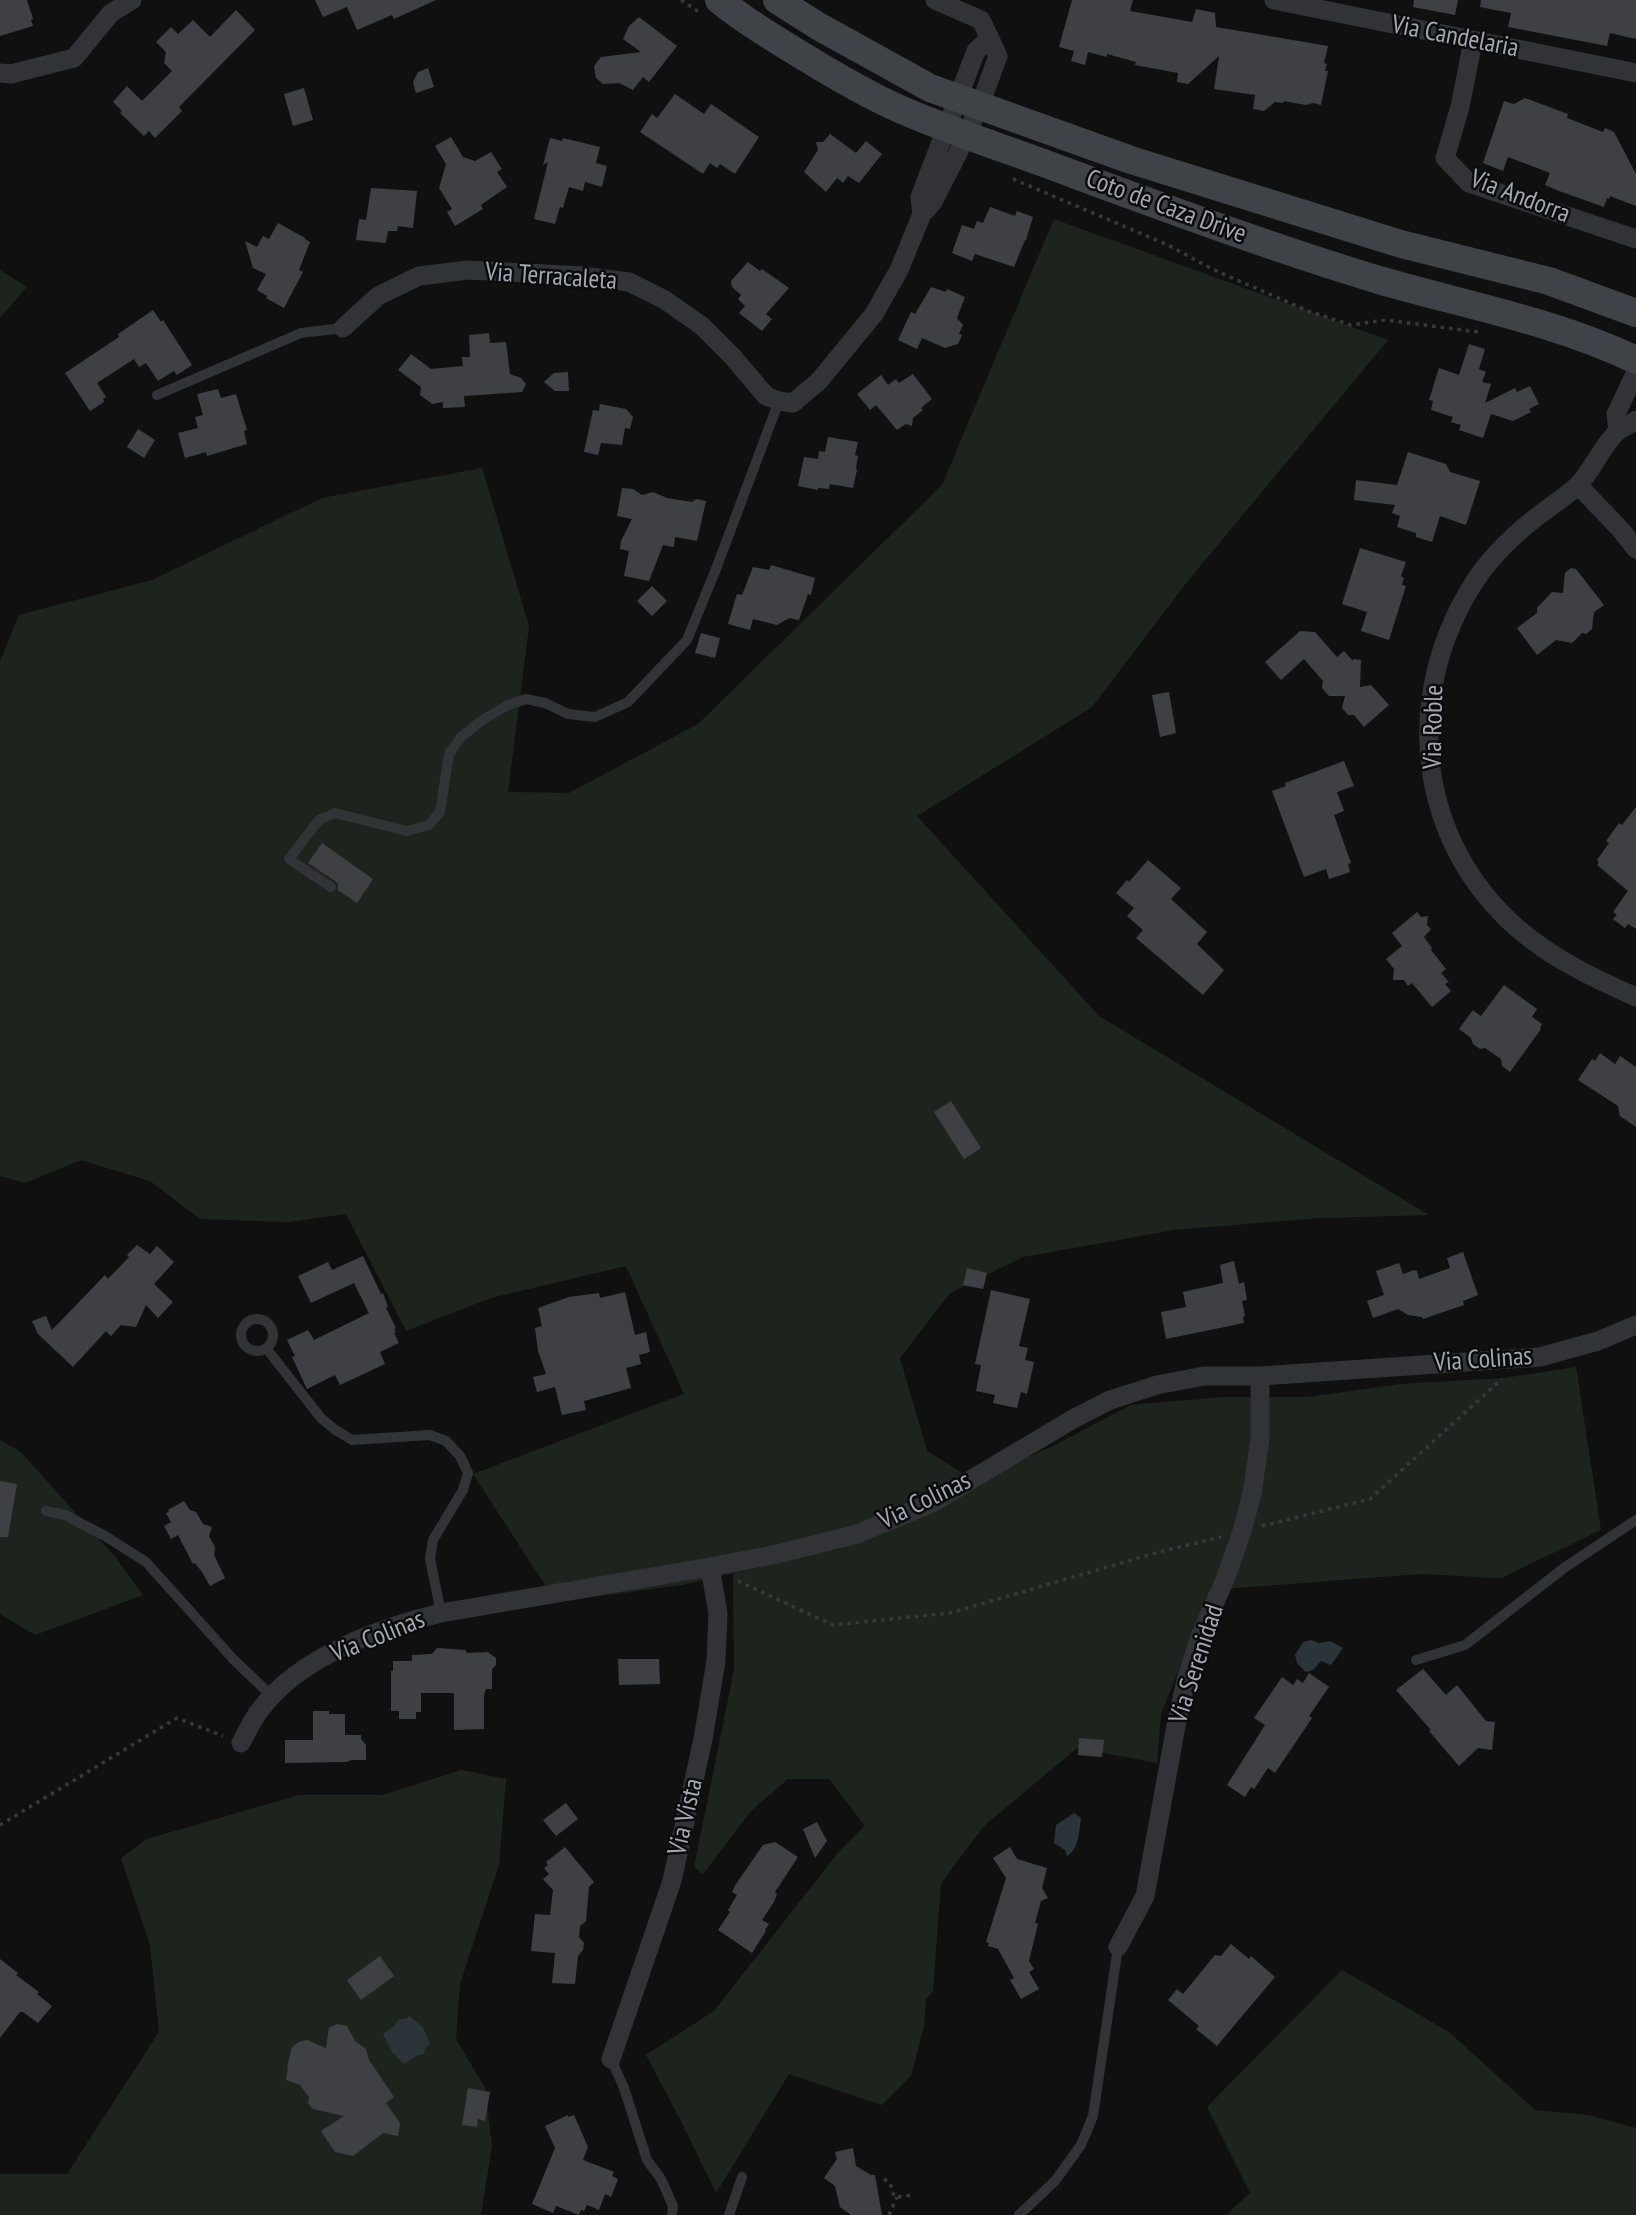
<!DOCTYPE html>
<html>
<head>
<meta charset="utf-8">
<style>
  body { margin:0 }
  canvas { display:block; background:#101011 }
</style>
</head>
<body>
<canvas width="1636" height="2215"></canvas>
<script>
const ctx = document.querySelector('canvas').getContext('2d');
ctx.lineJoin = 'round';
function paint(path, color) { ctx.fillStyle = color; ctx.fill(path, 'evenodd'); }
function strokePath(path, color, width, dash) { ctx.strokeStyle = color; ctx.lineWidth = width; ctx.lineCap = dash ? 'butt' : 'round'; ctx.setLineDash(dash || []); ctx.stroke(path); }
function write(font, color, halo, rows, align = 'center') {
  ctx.font = font + ' "PT Sans Narrow",sans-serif'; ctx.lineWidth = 5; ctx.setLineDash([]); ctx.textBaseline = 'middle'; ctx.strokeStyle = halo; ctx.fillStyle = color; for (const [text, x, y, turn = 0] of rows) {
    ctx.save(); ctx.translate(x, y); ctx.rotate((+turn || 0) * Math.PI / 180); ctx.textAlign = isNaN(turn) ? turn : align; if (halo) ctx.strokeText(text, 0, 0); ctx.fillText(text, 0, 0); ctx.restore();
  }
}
const green = new Path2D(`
  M1054,219l334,121 -201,242 -95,125 -175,109 182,200 330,199 -109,3 -146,12 -151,27 -73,36 -50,65 27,93 48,30 80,-36 76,-40 91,-8h85l94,-13 103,-6 72,-11 25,163 -100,48 -82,-4 -208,16 -50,124 -4,49 -80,-15 -93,78 -43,57 -8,108 -7,8 -2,27 -13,50 -29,29 -93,-31 -73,119 -35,-72 -35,-66 68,-44 123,-157 28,-28 -36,-47h-41l-37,32 -48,63 -9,-7 40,-197 -1,-97 -51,12 -126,17 -83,-128 211,-80 -58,-128 -135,32 -85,33 -60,-117 -58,8 -88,-3 -50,-38 -69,-21 -56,23 -25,-7v-515l19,-46 133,-35 170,-82 160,-30 47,158 -21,166 61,1 129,-69 244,-239z
  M0,270l27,17 -27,31z
  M0,1440l21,12 95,106 27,37 -108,40 -35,-21z
  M461,1770l45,9 -7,86 -39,119 -4,55 29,49 7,58 -11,69h-481v-41h67l92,-142 -9,-87 -29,-87 26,-19 152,-44h84z
  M1342,1970l107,62 86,78 53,5 48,13v87h-410l24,-22 -43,-86z`);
const water = new Path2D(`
  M1311,1640l8,3 11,-2 13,7 -12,17 -10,-4 -8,9 -7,2 -9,-9 -2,-8 8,-13z
  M1074,1813l7,5c-2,14 -2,31 -14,38l-2,-6 -11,-7 2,-18z
  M410,2016l13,12 7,16 -5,4 -1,6 -6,1 -14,9 -12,-12 -9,-18 12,-9 4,-6h6z`);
const building = new Path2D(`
  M0,0h27l6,19 -2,1 2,6 -33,10z
  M315,0h121l-42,19 -2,-4 -35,15 -10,-23 -24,10z
  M1072,0h61l-3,11 62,11 4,-13 19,4 1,14 112,19 -4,17 3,1 -2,7h3l-7,34 -8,-2 -7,2 -22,-4 -1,2 -8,-1 -11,9 -11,-2 2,-14 -41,-6 5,-33 -31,28 -11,-2 1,-9 -43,-8 1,-3 -29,-8v3l-19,-5 -3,13 -14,-4 3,-10 -15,-4z
  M1414,0h44l-3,15 -42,-8z
  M1481,0h155v39l-26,-6 -3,13 -99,-19 3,-14 -31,-6z
  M236,10l19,20 -76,77 3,4 -27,27 -6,-7 -5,5 -24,-23 2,-2 -9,-9 14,-16 15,15 30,-30 -8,-8 2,-11 -10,-10 15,-15 7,7 15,-14 17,17z
  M639,17l38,29 -28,36 -6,-5 -10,13 -14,-7 -16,1 -7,-6 -2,-12 7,-9 40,-5 -18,-13 6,-13z
  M428,68l6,19 -18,6 -3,-11 5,-10z
  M304,88l9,32 -20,6 -9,-32z
  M675,94l29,20 7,-10 48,33 -24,37 -15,-10 -3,4 -7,-5 -7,11 -63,-42 12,-18 5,4z
  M1525,98l43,16 -1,4 36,14 2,-4 9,4 22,42v32l-26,-10 -1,3 -2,-1 -3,9 -45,-16 -14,-6 5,-12 -42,-16 -5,14 -20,-8 21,-62 10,3z
  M830,134l26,19 10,-12 16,13 -23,29 -11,-7 -5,7 -6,-5 -11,14 -22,-20 14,-22 -2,-8h7z
  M451,137l12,20 12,4 16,-9 11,17 -5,3 10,15 -26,18 2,4 -28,17 -8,-14 5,-3 -13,-21 7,-24 -11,-18z
  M550,138l12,3 1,-3 37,9 -4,16 11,3 -5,21 -17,-5 -2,9 -14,-4 -6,21 -3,-1 -5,17 -21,-5 14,-57 -5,3z
  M371,188l46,3 -4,37 -15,-2 -1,5h-9l-2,12 -30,-3 3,-21 7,1z
  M990,207l25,9 2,-5 16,6 -7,23h-1l-11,27 -39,-13 -3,7 -20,-8 10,-28 12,4 3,-8 6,2z
  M278,223l27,15v1l5,3 -11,28 4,2 -19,36 -18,-10 1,-2 -10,-6 9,-16 -13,-6 -8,-27 12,6 6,-11 6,3z
  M748,262l12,9 2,-2 27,19 -23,26 6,5 -10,12 -23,-18 6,-7 -7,-7 3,-4 -9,-8 -1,-6z
  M931,287l15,5 1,-3 18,8 -8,21 6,7 -4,9 3,1 -4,9 -13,4 -23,-10 -5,11 -19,-9 13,-28 4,2z
  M153,310l8,12 2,-2 29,45 -15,10 -3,-4 -16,10 -12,-18 -7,4 -5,-8 -37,24 9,14 -3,2 1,3 -14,9 -25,-38 54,-36 -1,-3z
  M489,333l1,10 16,-1 4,32 11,4 5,6 -4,8 -58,4 1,11 -22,1v-6l-11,2 -12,-9 1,-8 -23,-17 13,-16 20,15 32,-3 -1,-9h8l-1,-22z
  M1469,344l16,5 -6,20 7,3 -4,10 9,2 -6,19 30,-15 2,4 13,-6 9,18 -10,5 2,3 -18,9 -22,-7 -8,24 -24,-8 2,-5 -10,-3 2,-5 -22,-7 2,-9 -4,-1 10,-32 20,7z
  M568,372l1,19h-14l-11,-9 10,-9z
  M913,374l19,25 -11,9 2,2 -10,8 -1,8 -6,-2 -9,6 -21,-25 -6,5 -13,-16 24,-19 7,10 8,-6 3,4z
  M218,389l3,9 15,-4 11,36 -3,1 3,13 -40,12 -1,-4 -21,6 -7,-25 20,-5 -3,-11 8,-2 -6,-21z
  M600,404l26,5 7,8 -3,12 -5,-1 -3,17 -21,-2 -3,12 -14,-3 9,-42 6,1z
  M138,429l17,11 -11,18 -17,-11z
  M828,437l30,5 -3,13 3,1 -2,12 1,2 -4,18 -23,-4 -1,5 -11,-1v2l-20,-4 6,-29 14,2 1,-8 6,1z
  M1408,452l38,12 4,8 30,9 -14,44 -26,-9 -8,26 -16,-5v-4l-19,-6 3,-11 -8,-3 3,-8 -41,-5 2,-20 41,5z
  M622,488l11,1 9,6 11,-3 14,6 25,4 4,-3 10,2 -9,40 -22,-4 -1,10 -11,-2 -14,36 -25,-5 5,-25 -9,-2 1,-8 11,-22 -15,-3z
  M1360,548l46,14 -5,14 3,2 -2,7 4,1 -17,54 -28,-9 6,-19 -25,-8z
  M771,565l44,13 -4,17 -3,-1 -9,26 -10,-2 -12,7 -24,-6 -3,11 -22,-6 9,-30 5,1 11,-28 16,3z
  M1571,568l5,1 28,36 -10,7 -2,17 -6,5 -4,-1 -10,10 -16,-3 -19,15 -20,-27 20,-15v-5l15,-16 11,1 2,-20z
  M652,586l15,15 -15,15 -15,-15z
  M1300,631l15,1 22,25 7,-6 9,10v-2l8,1 -1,27 11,-2 18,20 -25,22 -10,-12h-6l-6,-7 3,-12h-16l-7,-8 1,-7 -19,-22 -23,21 -16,-18z
  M701,633l19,5 -5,20 -20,-5z
  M1169,692l7,41 -16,4 -8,-42z
  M1344,761l10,25 -17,6 7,19 -10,4 17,48 -3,1 2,8 -21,7 -3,-10 -22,8 -32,-86 14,-5 -1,-3z
  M1636,807v122l-8,-5 -3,4 -12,-9 4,-4 -4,-3 15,-21 -31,-26 2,-3 -2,-2 12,-17 -3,-2 13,-18 3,2z
  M322,843l51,36 -16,24 -19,-13v-6l-3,-3 -27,-18z
  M1148,860l33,28 -10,11 36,33 -10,12 27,26 -21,25 -67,-57 7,-8 -16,-14 7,-8 -18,-15 11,-13 2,2z
  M1417,912l4,5 7,-1 -1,9 4,4 -7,8 8,11 -1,2 15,19 -5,4 8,9 -4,2 6,7 -19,16 -20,-24 -4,3 -4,-6h-11l1,-11 -8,-10 16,-13 -10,-13z
  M1504,985l33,24 -5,8 10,7 -2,4 1,1 -31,43 -8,-6 -1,-7 -16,-11 -5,1 -7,-5 -2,-6 -12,-9 14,-19 8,6z
  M1600,1053l15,11 5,-8 16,11v60l-16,-11 -2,-10 -40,-26 14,-21 3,2z
  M951,1101l30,47 -17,11 -30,-47z
  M137,1245l13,9 7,-8 17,16 -20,22 19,18 -15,16 -12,-13 -10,22 -15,-2 -10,11 -5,-5 -33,36 -35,-33 -6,-13 14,-5 6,14 53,-55 3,4 21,-22 -2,-2z
  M1463,1252l15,43 -15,6 1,4 -41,14 -1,-2 -14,-2 -10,-6 -25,9 -6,-17 17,-6 -8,-24 23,-8 4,11 11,-4 3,1 2,8 31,-11 -3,-10z
  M363,1256l18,38 2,-1 5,14 -2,1 10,20 -2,1 2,3 -2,1 5,10 -19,9 5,12 -45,21 -5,-10 -28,14 -15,-32 3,-1 -8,-16 21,-10 6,10 55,-27 -15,-30 -43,20 -13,-27 30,-14 4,8z
  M1234,1261l5,23 5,-2 3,18 -5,1 3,15 -2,1 1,6 -78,16 -5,-27 25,-5 -3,-15 40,-9 -3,-18z
  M967,1268l20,5 -4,16 -20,-4z
  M991,1290l39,9 -11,47 9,2 -3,12 9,2 -7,32 -6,-2 -4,16 -24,-5 2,-8 -19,-4 5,-26 -6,-1z
  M625,1292l10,43 11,-3 4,20 -11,3 2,9 -15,4 5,20 -47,13 2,9 -24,5 -7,-28 -18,5 -4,-15 13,-3 -8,-23 -3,-23 7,-2 -4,-18 31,-11 30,-4 1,5z
  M0,1481l17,3 -9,53h-8z
  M184,1501l6,9 6,2 7,12 9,3 -3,9 6,11 -1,8 11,23 -15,8 -8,-14 -7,-9 -2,1 -15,-29 -7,4 -7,-13 7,-4 -5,-9 3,-1 -1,-2z
  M437,1648l28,2 2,3 21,-1 8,6v7l-4,4v20h-6l-2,6v34l-30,1v-37h-33v19h-5v7h-17v-8h-8v-40h2v-10h19v-6l20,-1z
  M618,1659h41l1,25 -41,1z
  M1423,1669l23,26 11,-10 29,36 9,1 -3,28 -14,-2 -19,18 -30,-35 2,-1 -35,-40z
  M1309,1673l20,14 -20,29 3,2 -37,55 -7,-5 -14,21 -3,-2 -6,10 -18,-12 38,-60 -11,-7 28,-41 11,8 4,-6 6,4z
  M313,1711h16v3h16v21h16v4l5,6v15h-14l-6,2 -61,1v-23h28z
  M1079,1738l25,2 -2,17 -24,-2z
  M566,1803l12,16 -22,17 -13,-16z
  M817,1822l10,19 -12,17 -12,-29z
  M775,1842l23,15 -23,35 2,2 -3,8 -12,18 7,4 -4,6 1,1 -14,22 -34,-23 12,-18 -2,-2 9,-15 -5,-3 4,-8 27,-39z
  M565,1847l29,35 -5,5 -3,34 -6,5 -1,11 5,6 -1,7 -5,6 -3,28 -23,-1 3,-30 -24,-2 4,-37 15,1 3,-25 -10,-11 6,-5 -5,-6 4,-3 -2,-3z
  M1010,1847l7,12 30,9 -5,20 6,10 -7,3 -6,22 3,1 -9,37 5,8 -5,3 10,17 -18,10 -11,-19 4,-2 -16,-29 -10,-3 1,-3 -3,-1 20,-64 -13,-20z
  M1231,1944l18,15 2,-3 24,21 -58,69 -21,-17 3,-3 -31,-26 9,-11 6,5 32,-39 6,1z
  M380,1956l14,20 -33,24 -14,-20z
  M0,1959l18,14 -2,2 23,17 -2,2 15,12 -14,17 -15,-11h-3l-20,26z
  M337,2024l10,2 8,15 11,8 3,11 25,37 -8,6 14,20 -2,13 -15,-3 -30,23 -18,-4 -14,-21 23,-15 -31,-7 -5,-6 1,-6 -9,-12 -14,-5 2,-13h-1l5,-20 7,-5 8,-2 19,8 3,-20z
  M468,2088l22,4 -5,29 -7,-2 -1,8 -15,-2z
  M568,2115v2l6,-2 14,32 -5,13 31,12 -2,4 6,3 -7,18 -6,-3 -6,16 -12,-5 -3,6 -3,-1 -2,5 -23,-9 -3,7 -21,-9 23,-56 -10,-22z
  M853,2148l3,18 15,9h4l7,40h-31l-11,-8 -5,-21 -11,-8 13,-19 -2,-7z`);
const path = new Path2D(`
  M681,0l18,12
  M1013,179l155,66 44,24 96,42 43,14 35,-5 92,12
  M1262,1526l108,-27 132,-120
  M738,1581l95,44 117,-12 209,-61 62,-15
  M0,1825l177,-107 46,18
  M884,2179l6,4 4,13 3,1
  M898,2197l15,-2
  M889,2215l8,-18`);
const service = new Path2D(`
  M157,395l144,-62 42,-5
  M331,887l-42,-28 30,-39 16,-7 72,18 22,-6 11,-13 9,-58 12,-17 20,-16 27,-16 18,-6 19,4 23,11 27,3 33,-15 59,-62 29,-71 63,-168
  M241 1335a16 16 0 1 1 32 0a16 16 0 1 1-32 0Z
  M266,1348l55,70 13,11 18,11 78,-5 16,6 14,15 8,17 -5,17 -30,50 -3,19 11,54
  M46,1511l19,4 40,21 41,26 88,98 39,37
  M1416,1660l49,-15 99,-77 72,-48
  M611,2059l13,29 23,72 14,19 12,27 -1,9
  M729,2215l13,-38
  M1019,2215l36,-34 26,-36 12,-29 25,-169`);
const minor = new Path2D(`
  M1274,0l362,73
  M1473,41l-13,66 -15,51 24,25 167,56
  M0,73l11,1 63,-16 37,-45 21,-13
  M922,214l-2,-17 56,-146 14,-13
  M343,328l35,-32 41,-20 49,-6 114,6 47,6 36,18 37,26 30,30 34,40 13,5 14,2 26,-22 55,-67 25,-44 23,-56 11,-12 24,-47 23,-50 18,-49 -17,-36 -46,-20
  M1636,420c-5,5 -12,6 -18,11 -17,15 -25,40 -41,55 -13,12 -29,22 -43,33 -24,19 -48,43 -64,70 -67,111 -53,251 47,339 36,31 76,50 119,69
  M1618,431l-2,-17 20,-42
  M1578,485l43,45 15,19
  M241,1743c6,-11 11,-23 19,-33 39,-53 119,-82 181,-97l269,-46 67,-13 80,-20 75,-31 141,-84 37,-19 47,-15 47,-9h56l280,-19 58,-16 38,-16
  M1118,1947l27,-51 31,-170 10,-46 15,-46 25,-57 16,-46 10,-37 8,-55v-63
  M611,2059l61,-178 31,-142 13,-78 2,-48 -8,-46`);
const secondary = new Path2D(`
  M719,0c30,24 64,44 97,64 30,18 61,36 93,49 54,23 110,40 164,61 101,37 203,75 306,106 86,25 175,41 257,80
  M777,0l41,26 112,62 201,72 270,84 148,37 87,32`);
const streetNames = [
  ["Via Candelaria",1455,37,11],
  ["Via Andorra",1520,197,21],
  ["Coto de Caza Drive",1166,207,20],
  ["Via Terracaleta",551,277,4],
  ["Via Roble",1434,727,-89],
  ["Via Colinas",1483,1360,-4],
  ["Via Colinas",925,1501,-26],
  ["Via Colinas",378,1637,-22],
  ["Via Serenidad",1197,1664,-72],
  ["Via Vista",686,1817,-77]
];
paint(green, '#1d241d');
paint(water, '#2a3439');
paint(building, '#3f4044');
strokePath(path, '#373a3d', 3.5, [3.5, 5]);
strokePath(service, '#313336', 10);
strokePath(minor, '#313336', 19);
strokePath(secondary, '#3f4246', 28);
write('26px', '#a2a8b1', '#0b0b0c', streetNames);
</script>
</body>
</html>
